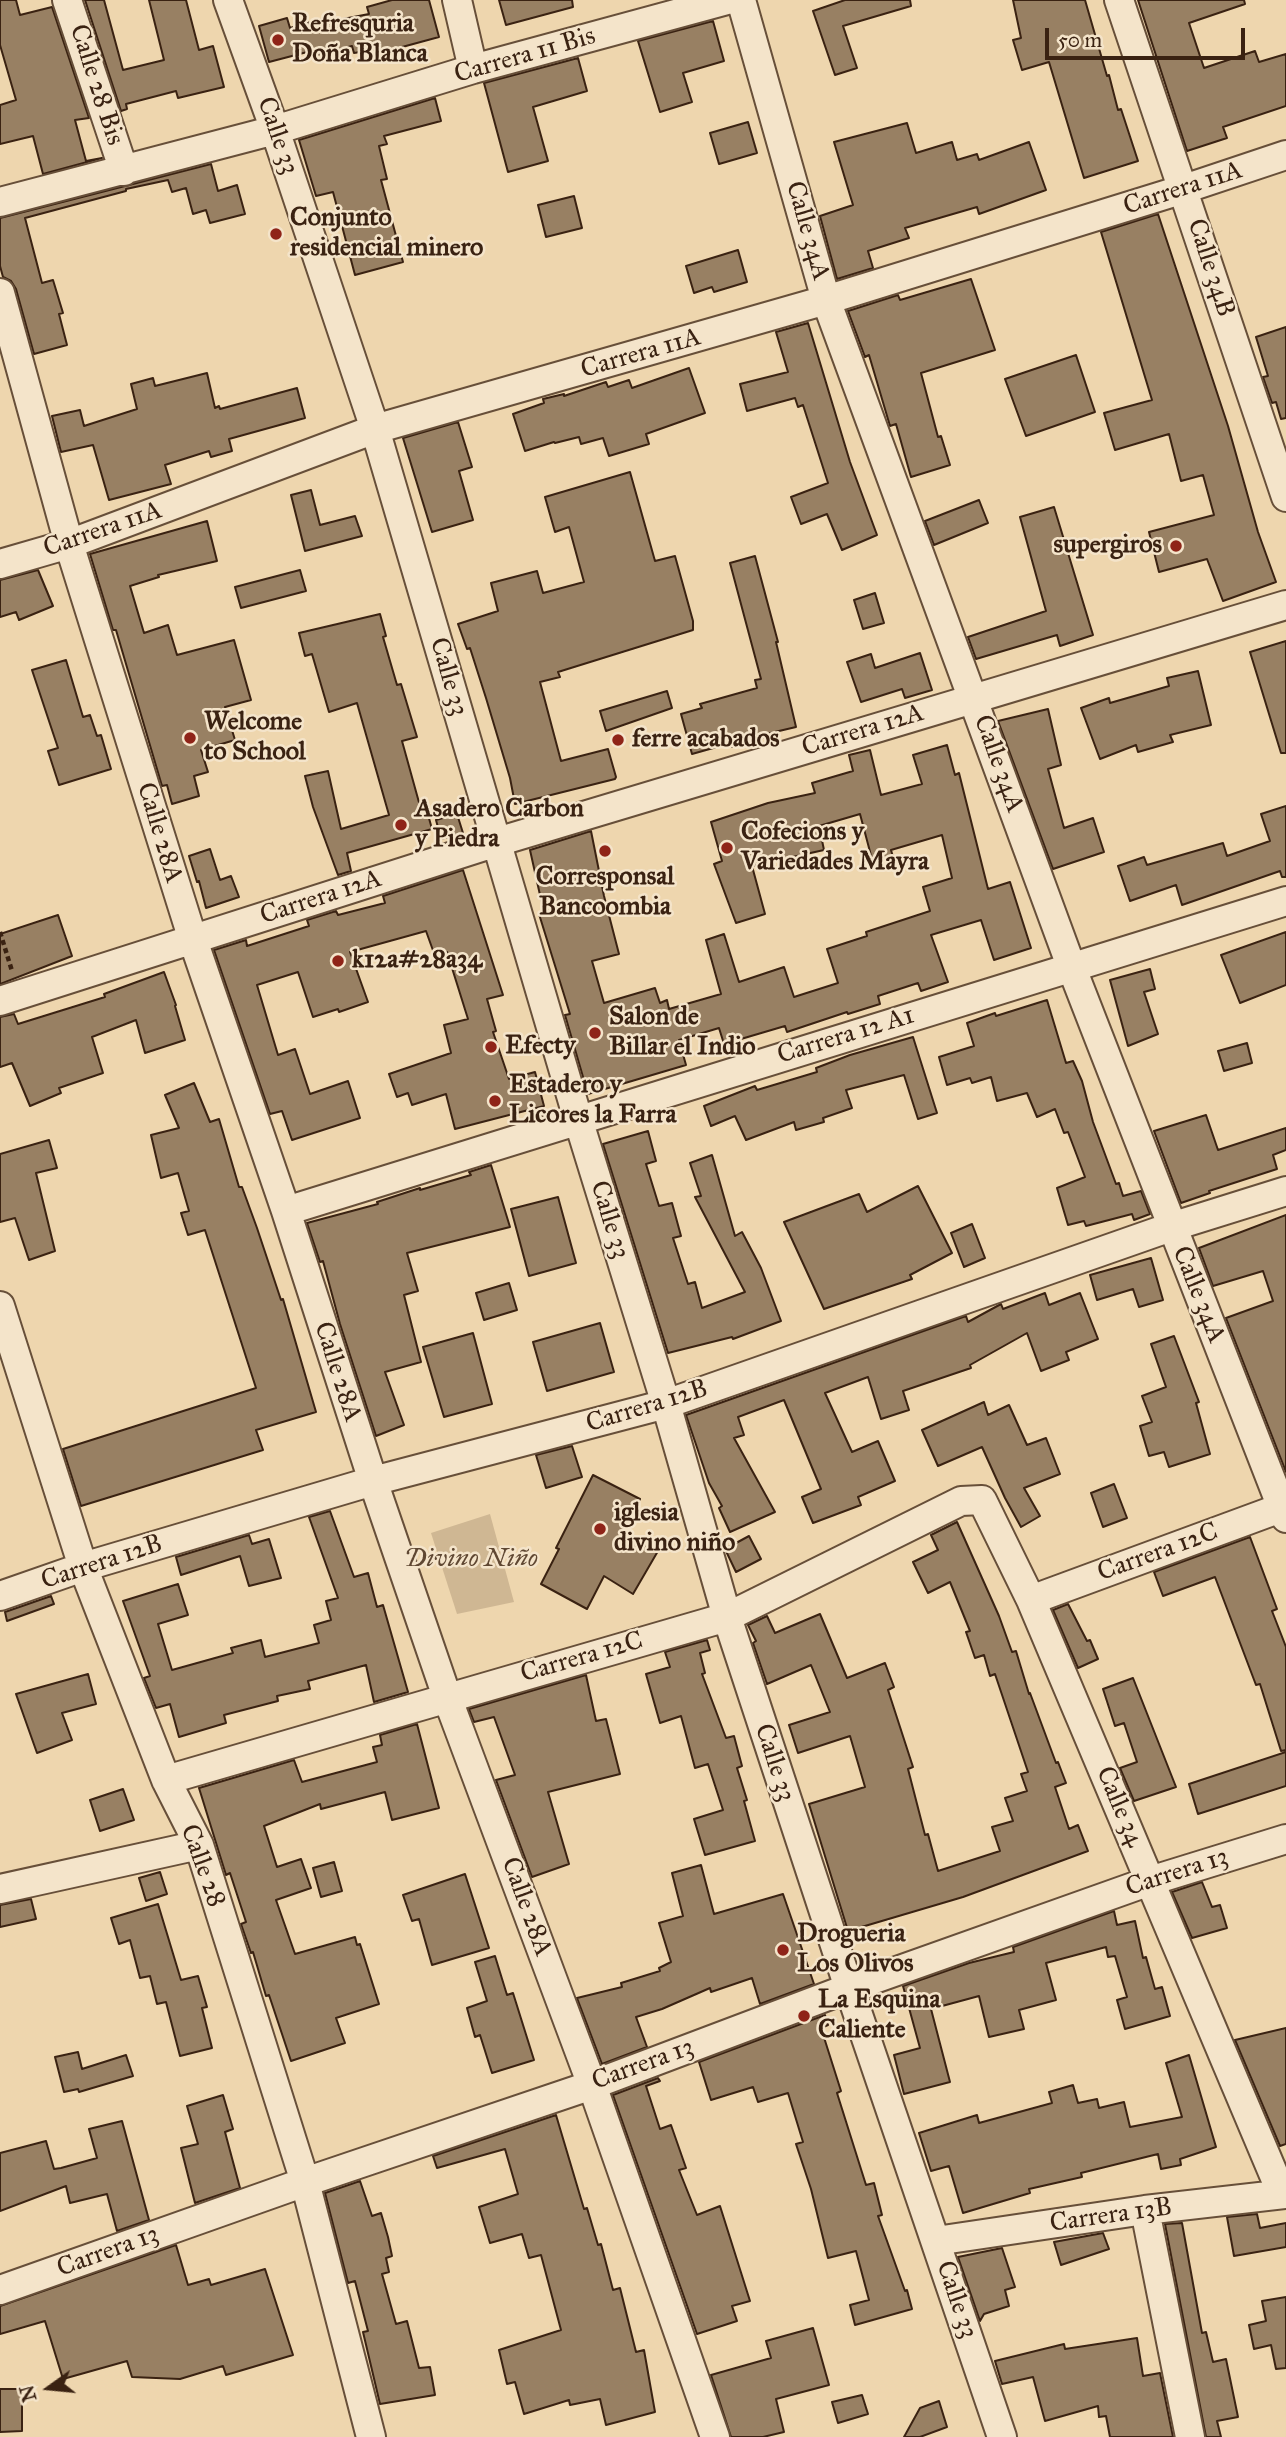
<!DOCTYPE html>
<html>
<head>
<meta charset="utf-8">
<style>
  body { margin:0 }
  #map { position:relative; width:1286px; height:2437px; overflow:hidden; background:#eed6ae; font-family:"IM FELL Great Primer",serif }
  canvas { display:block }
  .north { position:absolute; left:14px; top:2353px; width:70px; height:70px; -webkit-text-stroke:5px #f4e4ca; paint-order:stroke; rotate:255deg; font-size:19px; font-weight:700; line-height:28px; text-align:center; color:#3a2212 }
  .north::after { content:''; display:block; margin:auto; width:24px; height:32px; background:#3a2212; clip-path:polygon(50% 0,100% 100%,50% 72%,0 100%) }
  .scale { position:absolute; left:1045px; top:28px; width:200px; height:32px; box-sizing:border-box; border:4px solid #3a2212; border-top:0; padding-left:9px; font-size:21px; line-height:24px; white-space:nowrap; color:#3a2212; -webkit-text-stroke:5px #f4e4ca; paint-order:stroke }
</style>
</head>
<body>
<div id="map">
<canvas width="1286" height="2437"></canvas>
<div class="north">N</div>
<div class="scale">50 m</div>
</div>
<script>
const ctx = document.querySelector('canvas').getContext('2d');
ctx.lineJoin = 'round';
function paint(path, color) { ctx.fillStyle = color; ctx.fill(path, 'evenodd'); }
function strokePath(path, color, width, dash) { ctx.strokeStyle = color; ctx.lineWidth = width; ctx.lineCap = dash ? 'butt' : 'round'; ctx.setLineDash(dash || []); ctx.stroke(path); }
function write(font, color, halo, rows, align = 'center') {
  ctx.font = font + ' "IM FELL Great Primer",serif'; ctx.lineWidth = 5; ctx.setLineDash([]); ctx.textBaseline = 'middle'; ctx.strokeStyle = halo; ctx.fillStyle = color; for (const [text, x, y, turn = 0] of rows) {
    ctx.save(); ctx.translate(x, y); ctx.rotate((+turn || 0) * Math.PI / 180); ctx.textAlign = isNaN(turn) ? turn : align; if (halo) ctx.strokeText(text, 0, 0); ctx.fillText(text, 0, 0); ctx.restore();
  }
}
const green = new Path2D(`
  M490,1514l24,88 -57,12 -26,-81z`);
const building = new Path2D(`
  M0,0h16l4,15 32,-8 37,111 -14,2 11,41 16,-3 -59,16 -10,-38 -33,8v-39l16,-5 -16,-55z
  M85,0h19l19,70 41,-10 -15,-60h37l13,50 14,-4 11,41 -46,11 -2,-7 -50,13 1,5 -6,2z
  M392,0h37l10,37 -59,16 -1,-4 -25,4 -2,-7 -39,10 -2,-5 -42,11 -10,-36 28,-8 3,10 31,-9 1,4 47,-9 -2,-7z
  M499,0h73l1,7 -67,18z
  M845,0h65l1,6 -68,20 14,42 -22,7 -22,-64z
  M1013,0h72l22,76 2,-1 9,35 3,-1 17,52 -54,17 -35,-116 -27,8 -9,-30 8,-2z
  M1138,0h106l1,4 -56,19 15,45 51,-17 4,11 27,-8v52l-63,21 4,11 -40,13z
  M713,21l11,40 -41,12 9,29 -32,10 -22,-71z
  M578,58l9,33 -54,16 15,54 -40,11 -24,-89z
  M435,98l6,23 -57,15 3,8 -8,2 8,33 -6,1 22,82 -48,13 -22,-83 -17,4 -17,-56z
  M748,122l9,31 -38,11 -9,-31z
  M907,123l9,30 36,-11 5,18 20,-6 2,6 50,-18 17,48 -67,24 -2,-7 -72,21 4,10 -41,13 5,17 -36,11 -17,-63 33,-11 -19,-63z
  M211,164l7,27 19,-6 8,29 -35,9 -4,-13 -13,4 -7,-26 -14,4 -4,-12 -42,9v2l-101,27 17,65 11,-3 10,33 -4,1 8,31 -33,9 -18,-65 -5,-8 -8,-4 -3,-11v-48z
  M574,196l8,32 -36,9 -8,-32z
  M1158,214l70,212 30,106 18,50 -53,19 -16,-42 -48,13 -10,-40 65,-17 -11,-40 -22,6 -12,-47 -54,16 -11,-37 48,-13 -51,-168z
  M738,250l9,32 -33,10 -2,-5 -18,6 -8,-27z
  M971,279l24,71 -74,23 17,64 3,-1 9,29 -39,12 -15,-53 -6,2 -21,-71 -4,2 -17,-46 50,-16 2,5z
  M808,323l42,139 27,73 -35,15 -15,-36 -26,10 -10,-27 37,-14 -25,-78 -5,2 -3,-9 -48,13 -7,-27 48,-12 -12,-40z
  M1286,327v91l-5,1 -5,-17 -4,1 -9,-26 5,-1 -12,-39z
  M1076,355l19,57 -69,24 -21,-57z
  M689,368l16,45 -59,21 3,10 -40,12 -6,-18 -22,6 -2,-7 -24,6 -1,-1 -29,9 -12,-37 31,-11 -1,-4 21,-5v2l42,-14 2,5 21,-7 3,8z
  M207,373l8,35 4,-2 1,3 77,-21 8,30 -76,21 3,12 -21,6 -2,-6 -44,14 6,19 -62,16 -16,-55 -32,7 -9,-36 28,-6 4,16 53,-17 -6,-25 22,-6 2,8z
  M458,422l14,45 -13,4 14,49 -41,12 -29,-94z
  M630,472l25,89 20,-5 18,65v9l-135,42 2,5 -20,5 21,79 47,-12 8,28 -1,2 -100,25 -5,-26 -24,-80 -16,-50 -3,1 -9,-25 40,-13 -7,-28 46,-12 6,22 41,-11 -15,-55 -14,5 -10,-35z
  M311,490l9,35 35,-9 7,20 -57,15 -14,-56z
  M979,500l9,23 -54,22 -9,-24z
  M1054,507l39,128 -33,11 -3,-11 -81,24 -8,-22 78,-26 -26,-94z
  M207,521l10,40 -59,14 1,2 -29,9 14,47 24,-8 9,30 57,-15 17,60 -26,7 10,33 -34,10 7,22 -14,4 5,20 -27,8 -5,-19 -5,1 -46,-156h-3l-23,-76z
  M755,556l23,86h-2l20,85 -34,8 1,3 -31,9 -1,-4 -39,11 -11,-40 21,-6 -2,-4 57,-16 -2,-8 6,-1 -31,-116z
  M38,570l15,36 -34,14 -3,-8 -16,5v-37z
  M300,570l6,21 -65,17 -6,-21z
  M875,593l9,30 -21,6 -9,-29z
  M380,614l6,22 -3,1 14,48 4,-1 16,53 -15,4 18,65 5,-2 7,25 -85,24 4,18 -13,4 -25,-68 -8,-31 23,-5 13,58 48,-14 -32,-112 -28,9 -17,-58 -7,2 -6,-23z
  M1286,641v112h-5l-31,-101z
  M920,653l12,37 -27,8 -3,-9 -41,13 -14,-40 24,-8 4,14z
  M66,660l17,57 7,-2 7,21 4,-1 10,34 -52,16 -11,-34 10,-3 -26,-78z
  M1198,671l13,54 -41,10 3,7 -35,10 -2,-7 -36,14 -19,-51 28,-10 1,5 59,-17 -2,-8z
  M667,691l5,17 -66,23 -6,-20z
  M1048,709l13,56 -13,4 16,59 29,-10 11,34 -51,17 -55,-148z
  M947,745l8,30 4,-2 29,116 22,-7 21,66 -37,12 -13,-40 -50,15 17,47 -27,9 -3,-8 -40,13 2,8 -32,10 -1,-2 -60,20 -2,-6 -61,18 -5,-16 -40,12 7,25 -98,29 -23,-79 5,-1 -31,-100 5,-1 -14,-63 61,-19 13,65 15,58 -27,7 12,42 51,-15 5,15 7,-3 2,9 52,-15 -15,-54 18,-6 15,48 45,-15 10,30 44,-14 -11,-34 40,-13 -1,-4 64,-21 -7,-24 29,-9 -10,-43 -51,15 2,7 -20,6 -13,-49 -41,12 5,24 -72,16 13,48 -29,9 -22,-59 8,-3 -11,-39 57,-19 47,-10 -3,-10 41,-12 -4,-16 21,-5 11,45 41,-11 -9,-29z
  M1286,806v71h-4l-2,-6 -98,34 -6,-20 -46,16 -12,-35 26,-9 3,8 76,-22 4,13 43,-15 -9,-27z
  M457,814l6,19 -22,6 -5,-19z
  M210,849l10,31 11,-4 8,21 -33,11 -7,-27 -2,1 -8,-26z
  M463,870l40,125 -16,4 9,32 -3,1 16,47 26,-7 9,34 -89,23 -9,-35 -34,11 -4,-12 -11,4 -8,-23 62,-21 -7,-28 24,-6 -21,-67 -12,4 -9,-25 -76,21 18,50 -29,10 -1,-3 -25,8 -15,-45 -41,13 21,70 17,-6 15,45 38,-13 12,37 -68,22 -10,-29 -12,3 -56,-164 32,-10 1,6 62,-20 -2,-6 29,-9 2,4 47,-12 -2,-7z
  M58,915l14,41 -72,28v-50z
  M1286,932v53l-46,18 -19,-48z
  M1150,969l5,20 -11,3 14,42 -30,12 -18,-66z
  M164,972l12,33 -1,1 10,34 -40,13 -9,-33 -44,17 11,36 -44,15 2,5 -31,13 -18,-43 -12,4v-50l14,-3 4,10 87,-27 -1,-3z
  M1047,1000l19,63 7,-2 9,20 11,41 23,62 3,-1 4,13 18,-5 9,23 -16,6 -2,-6 -46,12 -2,-5 -16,4 -11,-37 28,-11 -17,-45 -4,1 -9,-24 -18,8 -10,-24 -30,8 -6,-24 -19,6 -2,-5 -23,7 -8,-28 35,-11 -7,-23 28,-10 1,3z
  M913,1037l24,76 -19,6 -14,-44 -58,15 6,18 -29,10 1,4 -28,8 -2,-8 -48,18 -11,-24 -24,10 -7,-20 51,-20 2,4 60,-18 -1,-4 34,-13z
  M1247,1043l5,20 -28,8 -6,-20z
  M194,1083l16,39 9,-3 20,68h3l15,41 24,72 2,-1 33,113 -60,18 7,20 -182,56 -18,-57 193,-61 -51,-158 -17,5 -7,-22 8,-2 -11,-38 -17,5 -10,-43 28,-7 -14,-33z
  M1206,1115l12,35 68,-22v22l-13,5 4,14 -68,22 1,2 -29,10 -27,-72z
  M648,1131l8,30 -10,3 13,42 13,-3 9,33 -8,2 15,46 7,-2 7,26 43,-16 -50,-95 6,-1 -11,-33 22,-8 23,81 7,-4 19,36 20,53 -48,18 -1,-2 -64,16 -65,-209z
  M49,1140l8,28 -21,5 19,78 -26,9 -14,-42 -15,4v-68z
  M491,1165l19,62 -103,26 11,38 -14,4 17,67 -36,10 19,53 -28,11 -36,-112 -17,-63 -3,1 -13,-39 71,-19 -1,-2 43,-14v2l51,-15 -2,-3z
  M918,1186l34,67 -42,22 2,4 -88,30 -40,-87 75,-28 8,18z
  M558,1197l18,66 -47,13 -18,-67z
  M1286,1215v257l-60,-154 47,-17 -10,-30 -50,15 -14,-38z
  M972,1224l13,34 -21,9 -13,-34z
  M1151,1258l12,42 -24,7 -6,-18 -36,11 -7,-25z
  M509,1283l8,27 -33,10 -8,-27z
  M1045,1293l4,12 31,-12 18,46 -32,13 3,8 -28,11 -14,-38 -57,32 1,3 -68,23 6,19 -28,9 -13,-42 -43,16 27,59 26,-11 17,40 -37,16 3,8 -48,18 -11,-26 19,-8 -37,-89 -46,17 6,18 -10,3 41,74 -45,20 -11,-24 3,-2 -13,-23 -23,-68 280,-99 2,6 33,-18 2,5z
  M600,1323l14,49 -67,19 -14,-49z
  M473,1333l19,71 -48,13 -21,-70z
  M1174,1336l25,66 -3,1 14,51 -41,13 -5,-15 -15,4 -9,-30 12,-4 -10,-26 24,-9 -15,-43z
  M984,1402l4,13 21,-10 18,40 19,-7 14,36 -36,14 16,28 -19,11 -16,-29 -23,-51 -44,19 -16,-36z
  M572,1446l10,31 -36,11 -10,-33z
  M593,1475l47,24 -16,32 34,20 -25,43 -29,-18 -17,33 -46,-25 18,-35 -3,-1z
  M1114,1484l13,34 -24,9 -12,-34z
  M330,1511l24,66 14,-4 9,34 6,-2 25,87 -34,10 -8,-37 -58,16 2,8 -33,7 1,5 -54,14 2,8 -47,14 -9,-33 -14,4 -12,-30 6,-2 -27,-75 55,-17 10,31 -30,9 14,46 61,-17 -2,-5 30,-8 4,17 54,-14 -5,-18 17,-5 -5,-19 12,-3 -29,-81z
  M957,1522l42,94 13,36 4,-1 13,43 1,-1 26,70 2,-1 8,21 -11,4 14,42 9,-4 10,26 -125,46 -115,34 -39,-127 56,-17 -15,-51 -52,17 -9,-28 41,-13 -19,-47 -44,19 -14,-41 3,-2 -8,-16 19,-9 8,17 45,-19 27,64 38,-15 9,24 -6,3 25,77 -5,2 17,66 3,-1 10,37 62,-20 -8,-24 21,-6 -8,-23 22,-7 -6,-17 7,-2 -33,-98 -5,2 -6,-21 -9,3 -9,-26 4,-1 -20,-49 -22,11 -15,-31 25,-12 -7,-15z
  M249,1535l3,9 17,-5 12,39 -32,8 -9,-30 -59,19 -5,-18z
  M749,1536l12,23 -25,13 -11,-23z
  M1250,1537l27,72 -5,2 14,36v103l-5,1 -21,-67 -4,1 -41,-108 -52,19 -9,-24z
  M51,1596l3,8 -47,17 -2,-9z
  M1068,1604l19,37 3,-1 8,19 -20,9 -25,-58z
  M707,1640l3,10 -10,3 5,20 -3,1 24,64 8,-2 8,30 -5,2 10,32 -3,1 11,40 -50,14 -11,-36 29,-9 -15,-46 -13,4 -14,-52 -21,7 -14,-49 24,-7 -5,-15z
  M88,1674l8,30 -34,9 10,27 -35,13 -21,-59z
  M586,1675l10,46 10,-2 14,55 -72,18 21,72 -37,13 -36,-97 19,-5 -21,-58 -20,5 -5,-13z
  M1133,1678l43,109 -42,14 -14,-33 17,-6 -13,-39 -9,3 -12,-37z
  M417,1724l22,84 -47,12 -7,-28 -64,17 -1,-5 -56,22 13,41 24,-8 10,29 -35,12 19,54 60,-17 2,8 3,-1 19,60 -43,14 9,25 -54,18 -22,-66 -3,1 -13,-44 -2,1 -10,-29 5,-2 -16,-49 -4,2 -27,-87 95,-28 8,22 75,-20 -4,-15 9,-2 -2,-10z
  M1286,1752v34l-88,28 -9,-30z
  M123,1789l11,31 -34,11 -10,-31z
  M334,1862l8,29 -21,6 -8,-29z
  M701,1865l13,49 69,-20 31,90 -54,20 -8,-26 -41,14 -1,-4 -48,21 -26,8 11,30 -45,17 -25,-66 45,-11 -1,-4 39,-12 -1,-3 12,-6 -12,-39 24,-7 -11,-43z
  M160,1872l7,22 -21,7 -7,-23z
  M465,1874l24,74 -57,17 -13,-46 -7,2 -9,-26z
  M1202,1882l10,25 8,-2 7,23 -35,10 -20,-46z
  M31,1899l5,20 -36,8v-22z
  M158,1904l23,76 17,-4 9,31 -5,1 10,40 -32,8 -14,-54 -9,2 -7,-28 -10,2 -10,-38 -11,4 -8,-26z
  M1114,1911l3,14 18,-4 8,37 3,-1 9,32 7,-2 8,29 -45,13 -8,-29 10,-3 -12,-41 -7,1 -2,-10 -60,16 10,37 -37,10 5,19 -35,8 -10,-41 -48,13 19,73 -46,12 -10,-39 26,-7 -17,-62 66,-23 45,-11 -1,-5z
  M495,1956l12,39 6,-2 21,67 -42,13 -12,-38 -5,2 -8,-29 20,-7 -12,-39z
  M825,2015l3,10 -7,3 20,63 -4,2 29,92 8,-2 8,32 -4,1 27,75 2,-1 5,19 -57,16 -5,-20 19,-5 -13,-49 -28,7 -17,-69 -15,-45 7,-2 -15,-49 -30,9 -5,-15 -42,13 -12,-38z
  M1286,2028v116l-6,2 -45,-106z
  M78,2052l4,17 44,-14 7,21 -54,16 -1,-3 -14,3 -9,-35z
  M1189,2055l27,92 -36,12 1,6 -20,4 -3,-15 -77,19 1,4 -53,12 1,4 -67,20 -14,-47 -18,5 -12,-38 58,-18 2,8 73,-20 -3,-11 24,-7 5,18 19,-4 2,9 25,-6 6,25 52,-10 -16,-54z
  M658,2078l2,3 -14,5 14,43 11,-4 15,43 -7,2 18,45 23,-9 30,95 -18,5 5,15 -40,13 -84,-239z
  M223,2095l10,34 -8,3 15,56 -45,15 -14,-55 17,-4 -11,-38z
  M556,2115l28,94 3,-1 11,37 3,-1 12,46 7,-2 16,64 8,-2 11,62 -49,13 -6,-26 -30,6 -1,-5 -45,14 -9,-32 -8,2 -8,-34 62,-20 -20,-75 -12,3 -7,-24 -32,9 -11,-36 39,-13 -13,-45 -68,19 -4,-12z
  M122,2121l27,99 -32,11 -10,-37 -37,9 -4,-17 -66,25v-58l46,-12 8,28 7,-1 36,-10 -8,-29z
  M360,2181l12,35 9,-3 7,24 4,19 -6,2 3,14 -7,2 14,50 11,-3 12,47 11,-1 5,28 -55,9 -17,-72 5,-1 -13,-50 -7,2 -23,-90z
  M1257,2214l3,14 26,-5v24l-52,9 -7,-39z
  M1182,2223l20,110 4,-1 7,30 13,-3 12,58 -21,4 4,16h-15l-41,-213z
  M1103,2233l6,16 -48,16 -7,-23z
  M176,2245l12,40 21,-6 2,6 54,-16 28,86 -67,20 -3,-9 -43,13 -48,-2 -5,-16 -64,18 -18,-58 -45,13v-28z
  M1002,2248l13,39 -10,3 4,16 -25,8 -4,7 -22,-64z
  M1286,2297v71l-10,1 -5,-24 -17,4 -5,-24 17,-4 -4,-20z
  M813,2328l16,57 -53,14 8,33 -21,5h-32l-20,-62 60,-17 -5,-17z
  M1137,2338l6,38 17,-3 13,64h-63l-4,-21 -7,1 -1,-11 -53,15 -12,-44 -31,7 -7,-23 69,-17 1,5z
  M0,2389h22v42l-22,1z
  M862,2395l6,19 -30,9 -6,-21z
  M939,2401l8,26 -27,10h-16l16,-29z`);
const path = new Path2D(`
  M0,932l12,39`);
const minor = new Path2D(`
  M67,0l57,171
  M228,0l47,130 100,299 203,690 88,285 61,213 122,371 153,449
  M457,0l16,69
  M741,0l85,300 245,666 215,552
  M1119,0l167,497
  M0,202l275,-72 198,-61 254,-69
  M0,293l69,251 124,396 93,271 87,270 74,216 145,388 123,352
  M0,564l69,-20 306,-115 451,-129 358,-111 102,-34
  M0,1001l497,-159 789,-237
  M286,1211l1000,-310
  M0,1306l83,261 83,213 33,65 106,337 66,255
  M0,1596l83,-29 290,-86 293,-77 505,-177 115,-36
  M1031,1600l255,-94
  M166,1780l561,-163 234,-116 21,-1 49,100 251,594
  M0,1889l199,-44
  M1145,2210l45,227
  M936,2241l209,-31 141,-16
  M0,2290l305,-108 287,-97 257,-97 301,-107 136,-42`);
const markers = [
  [278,40,7,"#8f2418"],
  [276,234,7,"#8f2418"],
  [1176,546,7,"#8f2418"],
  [190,738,7,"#8f2418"],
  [618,740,7,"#8f2418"],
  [401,825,7,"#8f2418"],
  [727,848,7,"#8f2418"],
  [605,851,7,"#8f2418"],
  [338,961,7,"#8f2418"],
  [595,1033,7,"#8f2418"],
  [491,1047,7,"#8f2418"],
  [495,1101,7,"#8f2418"],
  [600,1529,7,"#8f2418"],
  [783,1950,7,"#8f2418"],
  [804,2016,7,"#8f2418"]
];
const poiNames = [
  ["Refresquria",292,25],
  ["Doña Blanca",292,55],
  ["Conjunto",290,219],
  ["residencial minero",290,249],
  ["supergiros",1162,546,"right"],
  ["Welcome",204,723],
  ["to School",204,753],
  ["ferre acabados",632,740],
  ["Asadero Carbon",415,810],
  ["y Piedra",415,840],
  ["Cofecions y",741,833],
  ["Variedades Mayra",741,863],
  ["Corresponsal",605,878,"center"],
  ["Bancoombia",605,908,"center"],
  ["k12a#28a34",352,961],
  ["Salon de",609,1018],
  ["Billar el Indio",609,1048],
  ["Efecty",505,1047],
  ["Estadero y",509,1086],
  ["Licores la Farra",509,1116],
  ["iglesia",614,1514],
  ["divino niño",614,1544],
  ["Drogueria",797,1935],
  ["Los Olivos",797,1965],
  ["La Esquina",818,2001],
  ["Caliente",818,2031]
];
const streetNames = [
  ["Carrera 11 Bis",525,56,-16],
  ["Calle 28 Bis",96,85,72],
  ["Calle 33",277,136,71],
  ["Carrera 11A",1183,189,-18],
  ["Calle 34A",807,231,74],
  ["Calle 34B",1210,268,72],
  ["Carrera 11A",641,354,-16],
  ["Carrera 11A",103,530,-19],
  ["Calle 33",448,677,74],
  ["Carrera 12A",863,731,-17],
  ["Calle 34A",998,764,70],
  ["Calle 28A",159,833,73],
  ["Carrera 12A",321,898,-18],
  ["Carrera 12 A1",846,1036,-17],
  ["Calle 33",609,1220,73],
  ["Calle 34A",1198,1295,68],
  ["Calle 28A",337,1372,72],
  ["Carrera 12B",647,1407,-17],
  ["Carrera 12C",1158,1553,-20],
  ["Carrera 12B",102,1563,-18],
  ["Carrera 12C",582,1658,-16],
  ["Calle 33",774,1763,72],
  ["Calle 34",1119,1807,67],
  ["Calle 28",202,1866,70],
  ["Carrera 13",1177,1873,-18],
  ["Calle 28A",526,1907,70],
  ["Carrera 13",643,2065,-20],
  ["Carrera 13B",1111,2216,-8],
  ["Carrera 13",108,2252,-20],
  ["Calle 33",956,2300,71]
];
const parkNames = [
  ["Divino Niño",471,1560]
];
paint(green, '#cfb793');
paint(building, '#988063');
strokePath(building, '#3a2212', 2);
strokePath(minor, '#674f39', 32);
strokePath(path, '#3a2212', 4.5, [5, 3.5]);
strokePath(minor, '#f4e4ca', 28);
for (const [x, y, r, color] of markers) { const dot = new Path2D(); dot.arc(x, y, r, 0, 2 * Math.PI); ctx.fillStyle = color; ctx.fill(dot); strokePath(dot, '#f4e4ca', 2.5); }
write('bold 26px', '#3a2212', '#f4e4ca', poiNames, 'left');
write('26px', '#3a2212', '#f4e4ca', streetNames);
write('italic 26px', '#5f4732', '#f4e4ca', parkNames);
</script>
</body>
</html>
